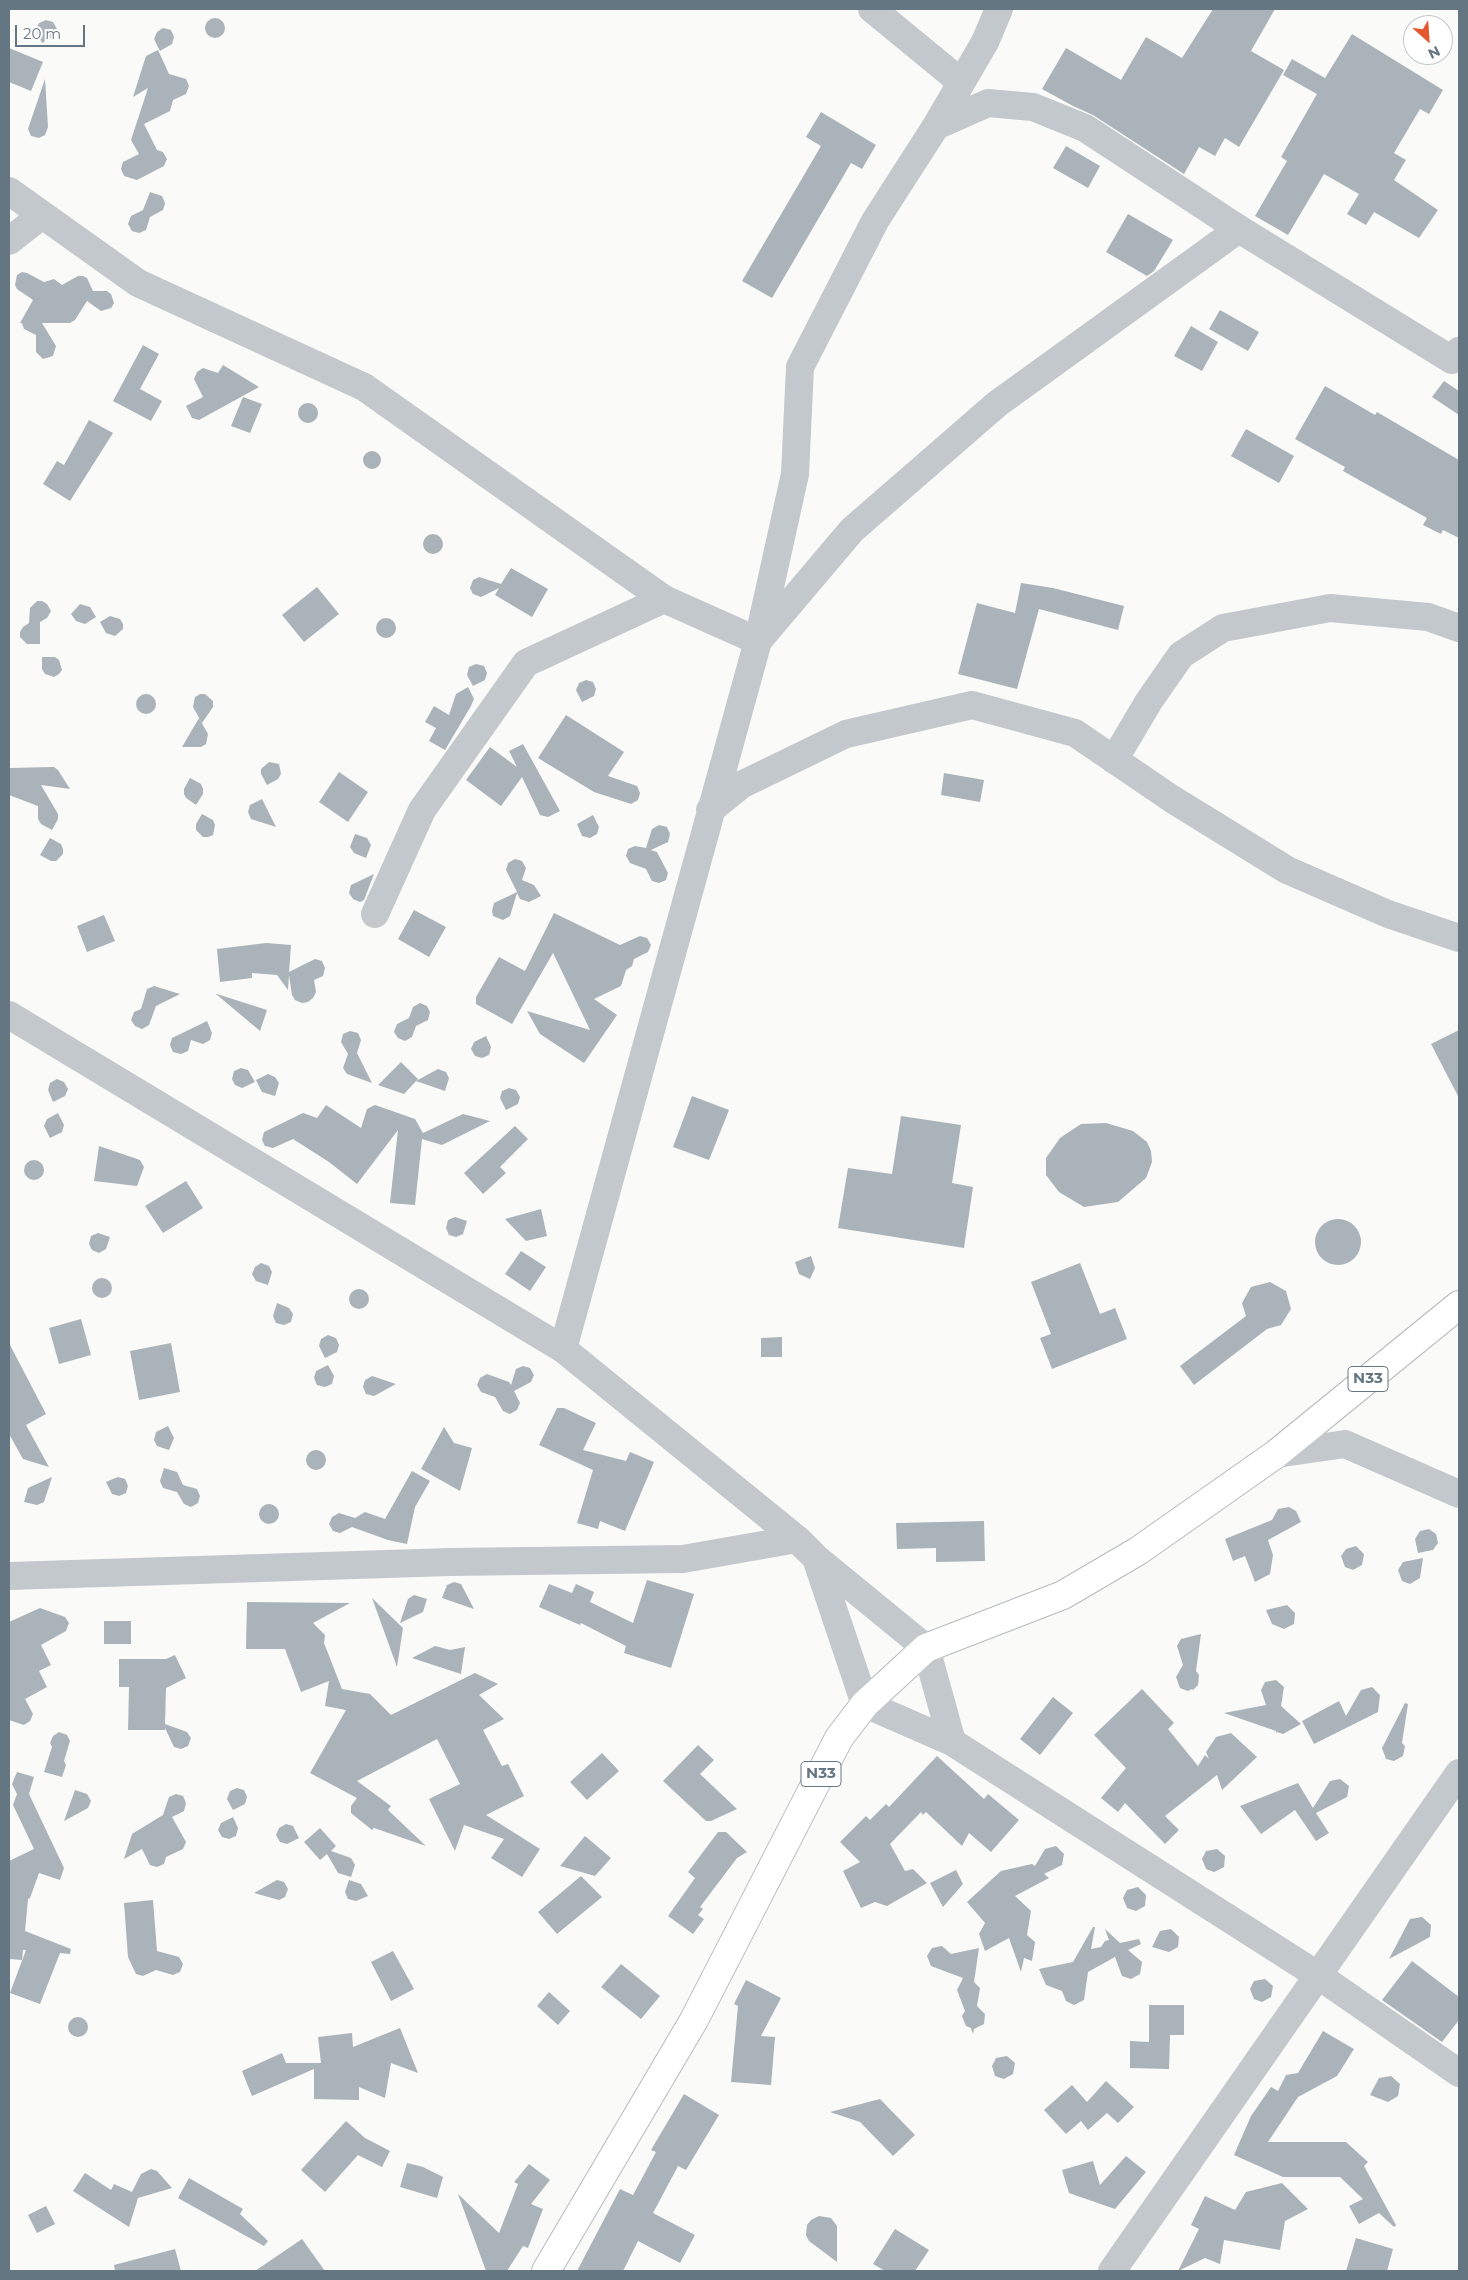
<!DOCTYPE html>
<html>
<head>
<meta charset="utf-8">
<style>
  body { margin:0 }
  #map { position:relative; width:1468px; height:2280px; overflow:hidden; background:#fafaf8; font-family:Montserrat,sans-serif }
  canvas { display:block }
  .frame { position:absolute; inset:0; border:10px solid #657683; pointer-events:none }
  .north { position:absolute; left:1403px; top:15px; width:50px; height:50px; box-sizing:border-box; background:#fff; border:1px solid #c1c8cd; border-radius:50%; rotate:154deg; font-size:14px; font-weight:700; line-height:20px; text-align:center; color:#657683 }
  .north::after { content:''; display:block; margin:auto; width:18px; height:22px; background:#e4572e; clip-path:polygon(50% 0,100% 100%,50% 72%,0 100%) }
  .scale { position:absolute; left:15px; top:25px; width:70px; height:22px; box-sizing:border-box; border:2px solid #657683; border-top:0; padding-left:6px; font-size:15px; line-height:18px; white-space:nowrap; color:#657683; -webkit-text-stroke:4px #fff; paint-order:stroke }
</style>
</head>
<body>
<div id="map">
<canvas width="1468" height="2280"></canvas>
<div class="frame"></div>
<div class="north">N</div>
<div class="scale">20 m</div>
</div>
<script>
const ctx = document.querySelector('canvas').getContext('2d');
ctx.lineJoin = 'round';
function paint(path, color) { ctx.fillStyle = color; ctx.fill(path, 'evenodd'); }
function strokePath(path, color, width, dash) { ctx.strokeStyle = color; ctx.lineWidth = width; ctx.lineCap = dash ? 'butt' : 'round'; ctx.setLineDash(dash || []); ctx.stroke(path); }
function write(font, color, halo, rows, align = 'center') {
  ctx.font = font + ' Montserrat,sans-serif'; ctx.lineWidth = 5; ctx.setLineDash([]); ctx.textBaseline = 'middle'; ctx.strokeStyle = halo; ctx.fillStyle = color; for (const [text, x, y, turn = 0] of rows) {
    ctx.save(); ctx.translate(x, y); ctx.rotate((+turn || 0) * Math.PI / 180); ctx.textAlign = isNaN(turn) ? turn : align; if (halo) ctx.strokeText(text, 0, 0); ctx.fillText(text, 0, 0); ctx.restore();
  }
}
const building = new Path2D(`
  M1213,9h62l-24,42 33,19 -45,77 -14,-9 -10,18 -16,-9 -15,27 -91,-59 -20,-9 -31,-17 24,-41 55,32 25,-43 36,21z
  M205 28a10 10 0 1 1 20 0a10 10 0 1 1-20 0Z
  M46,20l7,2 4,7 -3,7 -12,7 -6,-13 3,-7z
  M163,28l8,2 3,7 -2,7 -12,7 -6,-12 3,-7z
  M1352,34l91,56 -14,24 -9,-5 -26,44 12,7 -12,20 44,30 -19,28 -45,-26 -8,13 -19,-11 12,-20 -35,-20 -36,61 -33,-19 32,-55 -6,-4 36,-63 -34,-19 9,-16 33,19z
  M9,48l34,14 -12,29 -22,-9z
  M158,50l11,24 17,5 3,7 -3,8 -13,6 -3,11 -26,13 13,26 6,2 4,7 -3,7 -27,14 -13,-4 -3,-7 2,-7 16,-8 -8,-14 17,-52 -15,9 13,-41z
  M45,79l3,48 -3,8 -6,3 -8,-2 -3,-7z
  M821,112l55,33 -14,24 -11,-6 -79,135 -30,-17 79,-135 -15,-9z
  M1066,146l34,20 -12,22 -35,-20z
  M150,192l12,4 3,7 -2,7 -13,7 -4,13 -7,3 -7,-2 -4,-7 3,-8 12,-6z
  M1128,214l45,26 -19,31 -7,5 -41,-24z
  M22,272l5,1 17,9 10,-3 8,6 16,-9h5l4,2 6,13h14l4,3 3,9 -3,5 -10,3 -14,-10 -12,19 -5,3h-28l14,23 -3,10 -10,3 -7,-7v-17l-12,-6 -2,-6h-2l13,-23 -16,-11 -2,-4 2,-10z
  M1220,310l39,22 -11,19 -39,-22z
  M1191,326l27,16 -16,29 -28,-15z
  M143,345l16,9 -19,35 22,12 -11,20 -38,-20z
  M223,365l36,22 -60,33 -7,-2 -6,-12 17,-9 -9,-18 3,-7 6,-4 15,5z
  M1444,381l15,10v24l-27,-18z
  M1325,386l50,29 2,-3 82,48v78l-16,-8 -2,4 -18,-9 4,-7 -84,-47 2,-4 -50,-28z
  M243,397l19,7 -12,29 -19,-7z
  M298 413a10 10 0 1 1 20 0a10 10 0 1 1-20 0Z
  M89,420l24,13 -43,68 -27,-17 14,-23 7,4z
  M1246,429l48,27 -15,27 -48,-27z
  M363 460a9 9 0 1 1 18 0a9 9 0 1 1-18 0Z
  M423 544a10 10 0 1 1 20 0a10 10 0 1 1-20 0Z
  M511,568l37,21 -16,28 -37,-22 4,-7 -18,9 -8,-3 -3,-6 3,-8 6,-3 22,7z
  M1021,583l32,5 71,18 -6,24 -79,-21 -22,80 -59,-15 19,-71 38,10z
  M317,587l22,27 -35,28 -22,-27z
  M37,601h5l5,3 4,7 -4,7 -7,4v22h-13l-7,-7v-5l3,-5 6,-4 1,-15z
  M80,604l10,3 6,10 -11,7 -9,-3 -5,-7z
  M110,616l10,3 3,5v5l-8,7 -9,-3 -6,-11z
  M376 628a10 10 0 1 1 20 0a10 10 0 1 1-20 0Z
  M42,657h13l4,3 3,10 -3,4 -5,3 -9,-3 -3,-5z
  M476,664l8,2 3,7 -2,7 -12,6 -6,-11 2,-8z
  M586,680l7,2 3,7 -2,7 -12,6 -6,-12 3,-7z
  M468,687l6,12 -3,7 -26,44 -16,-9 7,-13 -11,-6 9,-16 15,9 7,-21z
  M200,694h5l8,7v6l-11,16 -9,-16 2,-10z
  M136 704a10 10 0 1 1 20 0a10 10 0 1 1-20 0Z
  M566,715l58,37 -16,24 29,10 3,7 -2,7 -7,4 -37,-12 -56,-34z
  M199,718l9,16 -2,10 -5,3h-19z
  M523,744l37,67 -12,6 -8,-2 -18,-38 -21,29 -35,-26 24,-33 27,20 -8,-16z
  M269,762l10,2 2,10 -3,5 -11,6 -6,-11v-5z
  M54,767l4,3 12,19 -29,-4 17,29v5l-6,11 -11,-6 -3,-5v-13l-29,-11v-27z
  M339,772l29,20 -20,30 -29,-20z
  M944,773l40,7 -4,22 -39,-7z
  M190,778l11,6 2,5v5l-7,11 -10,-7 -2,-4v-5z
  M262,799l14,28 -25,-8 -3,-7 2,-7z
  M202,814l11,6 2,5 -2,10 -5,2h-5l-7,-7v-6z
  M593,815l6,12 -2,7 -7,4 -8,-2 -5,-12z
  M659,825l8,2 3,7 -2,8 -17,8 6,2 11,21 -2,7 -7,3 -7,-2 -6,-12 -16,-6 -4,-7 2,-7 7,-3 11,2 6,-19z
  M355,834l12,4 4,7 -5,13 -12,-5 -4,-6z
  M50,838l11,6 2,5v5l-7,7h-5l-11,-6z
  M515,859l7,2 4,7 -4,12 12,5 7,11 -12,6 -9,-3 -3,-6 -7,23 -7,4 -10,-4 -1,-5 2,-8 23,-11 -11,-22 2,-7z
  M374,874l-10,26 -4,2 -7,-3 -4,-6 2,-8z
  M414,910l32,17 -17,30 -31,-18z
  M554,913l66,32 20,-9 7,2 4,7 -3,7 -14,7 -2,7 -6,4 -5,16 -27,13 23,16 -33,48 -44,-29 -13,-23 63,19 -37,-77 -41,71 -36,-20v-7l23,-40 26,14z
  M104,915l11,26 -28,11 -10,-26z
  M266,943l25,2 -2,27 26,-13 7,2 3,7 -2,8 -9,4 2,12 -3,6 -5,4 -6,1 -7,-3 -3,-5 -3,-20 -1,15 -11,-15 -25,-2v5l-32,4 -3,-33z
  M154,986l26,8 -24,12 -7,19 -7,4 -7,-3 -4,-6 3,-8 7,-3 6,-20z
  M217,994l50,16 -7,21 -44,-37z
  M420,1003l7,3 3,6 -2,8 -12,6 -4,11 -7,4 -7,-3 -4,-6 3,-8 12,-6 4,-11z
  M207,1021l5,12 -2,7 -7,4 -12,-4 -3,11 -7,3 -8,-2 -3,-7 2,-7z
  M1459,1030v68l-28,-54z
  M350,1031l8,2 3,7 -4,13 15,30 -25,-9 -4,-6 5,-14 -7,-12 2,-8z
  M486,1036l5,11 -2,8 -7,3 -7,-2 -4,-7 3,-7z
  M401,1062l17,17 -14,15 -26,-9z
  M241,1068l7,2 7,12 -13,6 -7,-3 -3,-6 2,-8z
  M438,1069l8,3 3,6 -4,13 -29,-10z
  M268,1074l7,3 4,6 -4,13 -13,-4 -6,-12z
  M57,1079l7,3 4,7 -3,7 -12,6 -5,-12 2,-7z
  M509,1088l7,2 4,7 -2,7 -12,6 -6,-12 2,-7z
  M692,1096l37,14 -20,50 -36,-13z
  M326,1105l35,23 6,-19 8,-4 40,14 8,14 40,-19 27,7 -48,24 -20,-6 -7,66 -25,-2 8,-73 -41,54 -28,-22 -36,-23 -20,9 -8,-2 -3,-6 2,-8 39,-19 14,5z
  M58,1113l6,12 -2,7 -12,6 -6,-12 3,-7z
  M901,1116l60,9 -9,58 21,4 -9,61 -126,-20 10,-60 44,6z
  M1106,1123l27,8 14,11 4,9 1,11 -6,16 -28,24 -34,5 -25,-15 -13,-17v-17l14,-20 21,-14z
  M515,1126l13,13 -28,28 6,6 -23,21 -19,-21z
  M99,1146l41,14 4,7 -7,19 -43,-5z
  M24 1170a10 10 0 1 1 20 0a10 10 0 1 1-20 0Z
  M186,1181l17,27 -40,25 -18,-27z
  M541,1209l6,27 -21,5 -21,-22z
  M455,1217l12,4 -4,13 -7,3 -7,-2 -3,-7 2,-8z
  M1315 1242a23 23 0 1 1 46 0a23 23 0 1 1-46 0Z
  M98,1233l12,4 -4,12 -7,4 -7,-3 -3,-6 2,-8z
  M521,1251l25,16 -16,24 -25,-17z
  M811,1256l4,12 -5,11 -11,-5 -4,-12z
  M261,1263l8,3 3,6 -4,13 -12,-4 -4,-7 3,-7z
  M1080,1263l20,51 15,-6 12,31 -75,30 -12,-31 11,-4 -20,-52z
  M92 1288a10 10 0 1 1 20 0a10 10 0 1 1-20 0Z
  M1270,1282l16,9 5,18 -10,16 -14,4 -73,56 -14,-19 66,-50 -4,-13 9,-16z
  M349 1299a10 10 0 1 1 20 0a10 10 0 1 1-20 0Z
  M277,1303l12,5 4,6 -2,8 -7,3 -8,-2 -3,-7z
  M81,1319l10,36 -32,9 -10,-36z
  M328,1335l8,3 3,7 -2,7 -12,6 -6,-12 2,-7z
  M782,1337v20h-21v-19z
  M9,1343l37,71 -20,11 23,42 -26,-8 -14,-25z
  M171,1343l9,49 -41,8 -9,-49z
  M328,1365l6,11 -2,8 -7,3 -8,-2 -3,-7 2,-7z
  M523,1366l7,2 4,7 -3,7 -17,9 6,12 -3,7 -7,4 -7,-3 -8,-14 -14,-5 -4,-7 3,-7 7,-4 22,8 2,3 5,-16z
  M372,1376l24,8 -22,12 -8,-2 -3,-7 2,-7z
  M557,1408h7l32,15 -13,27 43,11 4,-9 24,10 -29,69 -25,-10 -2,8 -21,-6 16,-53 -54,-25z
  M168,1426l6,12 -5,12 -12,-4 -3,-6 2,-8z
  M444,1427l10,16 18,5 -12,43 -39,-22z
  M306 1460a10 10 0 1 1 20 0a10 10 0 1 1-20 0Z
  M164,1468l13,4 6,13 14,4 3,7 -2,7 -7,4 -7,-3 -7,-12 -14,-4 -3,-7z
  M412,1471l18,10 -15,26 -8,37 -19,-4 -36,-13 -12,6 -7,-2 -4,-7 3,-7 7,-4 16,5 10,-6 20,7z
  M52,1477l-8,25 -7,3 -13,-3 4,-14z
  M118,1477l7,2 3,7 -2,7 -7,3 -7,-2 -6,-12z
  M259 1514a10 10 0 1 1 20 0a10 10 0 1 1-20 0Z
  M1289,1507l7,4 5,11 -33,18 5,15 -3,19 -15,8 -10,-26 -12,5 -8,-22 47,-19 6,-11z
  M984,1521l1,40 -49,1v-14l-39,1 -1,-26z
  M1429,1529l7,5 2,9 -5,7 -15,3 -3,-14 5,-8z
  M1356,1546l8,8 -2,11 -9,5 -8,-3 -4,-11 5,-7z
  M1423,1558l-3,20 -10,6 -8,-3 -4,-11 5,-8z
  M647,1580l47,14 -23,74 -47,-15 2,-7 -45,-23 -1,2 -41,-18 10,-23 23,9 4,-9 18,8 -4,10 43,21z
  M454,1582l7,2 13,25 -32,-11 5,-13z
  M414,1595l13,4 -4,13 -23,11 8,-24z
  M372,1598l31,30 -6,39z
  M247,1602l103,1 -37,20 12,12 -1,8 18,46 28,5 21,21 84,-42 23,11 -19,11 25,24 -21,11 19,36 6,-2 16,32 -38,19 54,34 -18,28 -31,-19 13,-19 -40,-14 -9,26 -26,-52 31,-15 -23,-45 -80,42 34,25 -3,4 38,36 -52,-18 -2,2 -21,-17v-7l6,-8 -47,-25 36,-63 -21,-4 4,-25 -28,11 -16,-43h-39z
  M1287,1605l8,8 -1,11 -10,5 -12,-5 -6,-14z
  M40,1608l25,9 4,6 -3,8 -25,14 10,20 -12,6 8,16 -22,12 8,15 -3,7 -6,4 -15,-5v-98z
  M104,1621h27v23h-27z
  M1201,1634l-5,37 3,4 -1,10 -5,5 -1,-1 -4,2 -8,-3 -4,-11 7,-12 -6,-19 4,-7z
  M435,1646l15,4 15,-3 -4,27 -49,-16z
  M175,1655l11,23 -20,10 -1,36 22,8 4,6 -3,8 -7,3 -7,-2 -9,-19v2h-37l1,-43h-10v-28h47z
  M1276,1680l8,7 -3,19 20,18 -18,10 -6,-2v2l-1,-3 -52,-18 42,-8 -5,-15 4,-8z
  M1372,1687l8,8 -2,17 -64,32 -12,-23 37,-20 7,15 15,-26z
  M1142,1689l32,34 -6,6 30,37 7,-11 4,4 -3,-7 10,-15 15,-4 26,24 -35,33 -5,-15 -52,41 14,14 -14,14 -40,-41 -7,9 -17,-14 25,-30 -32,-33z
  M1053,1697l20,16 -33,42 -20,-16z
  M1405,1703l3,1 -6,39 3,3 -2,10 -9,5 -8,-2 -4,-11z
  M59,1732l8,3 3,6 -6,20 2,4 -4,12 -18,-5 8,-25 -2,-4 3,-7z
  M698,1745l16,15 -14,14 37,35 -26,12h-5l-43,-40z
  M602,1753l17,18 -32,29 -17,-18z
  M937,1756l47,43 4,-5 31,26 -28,32 -22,-19 -7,13 -36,-34 -3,3 -2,-3 -31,32 15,27 8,-2 14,14 -40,23 -12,-4 -14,6 -18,-37 17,-9 -20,-20 26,-26 4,4 16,-16 3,3z
  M17,1772l17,5 -5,17 35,74 -4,12 -21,-7 -9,25 -2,1 -3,32 46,18 -1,5 -10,-1 -20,51 -30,-11 16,-43h-3l-1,10 -13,-1v-98l25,-12 -21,-44 4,-11 -5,-10z
  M1340,1779l9,7 -2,11 -31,16 13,20 -13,8 -21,-31 -34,24 -21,-28 58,-23 15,25 17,-27z
  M237,1788l7,2 3,7 -2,7 -12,6 -6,-11 3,-8z
  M75,1790l12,4 4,7 -3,7 -24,13z
  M176,1794l7,2 3,7 -2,8 -12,6 14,25 -3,7 -17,8 -2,7 -7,3 -7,-2 -8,-16 -18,10 8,-25 31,-19 6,-18z
  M233,1817l5,11 -2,8 -7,3 -7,-2 -4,-7 3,-7z
  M286,1824l7,2 6,12 -12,6 -7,-2 -4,-7 3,-7z
  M320,1828l16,18 -5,5 20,7 4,7 -4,12 -13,-4 -11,-19 -7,6 -16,-18z
  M718,1832h8l21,20 -10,6 -37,49 3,2 -5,6 6,4 -11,15 -25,-18 27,-38 -7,-6z
  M585,1836l26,22 -16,18 -35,-10z
  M1056,1846l8,8 -2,11 -18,9 5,4 -34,18 16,15 -4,24 8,7 -3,19 -8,-3 -3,14 -12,-34 -24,13 -6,-17 6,-11 -18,-21 34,-31 31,-7 3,2 10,-17z
  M1217,1849l8,7 -1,11 -10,5 -8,-3 -4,-10 4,-8z
  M956,1870l7,14 -20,23 -13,-24z
  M581,1876l21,21 -45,37 -19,-22z
  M277,1880l7,2 4,7 -3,8 -6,3 -25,-7z
  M349,1880l12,4 7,12 -12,5 -8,-2 -3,-7z
  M1138,1887l8,8 -1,11 -9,5 -9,-3 -4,-10 4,-8z
  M153,1900l4,51 22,6 4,7 -3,8 -7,3 -17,-5 -13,6 -7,-2 -8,-17 -4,-54z
  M1422,1917l9,8 -1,12 -41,22 21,-40z
  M1093,1927h2l-4,22 10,-2 4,-6 4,-1 -4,-11 15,14 19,-4 2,5 -13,6 14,12 -2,12 -9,5 -9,-3 -7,-19 -27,15 -4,28 -10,5 -8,-4 -4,-10 -16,-6 -7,-16 34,-7z
  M1171,1929l8,8 -1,10 -9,5 -17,-5 8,-16z
  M942,1946l9,8 28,-6 -5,34 6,6 -3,18 8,8 -1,10 -10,5 -1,5 -2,-6 -5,-2 -4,-10 3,-5 -8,-21 6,-12 -32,-12 -4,-10 5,-8z
  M393,1951l21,38 -23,12 -20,-39z
  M1412,1961l47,36v23l-17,22 -60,-42z
  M621,1964l39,32 -19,23 -40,-32z
  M1265,1979l8,7 -2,11 -9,5 -8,-3 -4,-10 4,-8z
  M746,1980l35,18 -20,38 14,1 -4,48 -40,-3 7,-76 -4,-2z
  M549,1992l21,19 -12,14 -21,-19z
  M1149,2005h35v30h-14l-1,34 -39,-1v-27l19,1z
  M68 2027a10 10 0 1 1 20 0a10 10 0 1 1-20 0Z
  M400,2028l18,45 -27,-10 -6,35 -26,-11v13l-45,-1v-30l-62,27 -10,-25 40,-18 4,10h35l-3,-26 34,-4 1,14z
  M1323,2031l31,18 -17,27 -39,21 -30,45h78l22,20 -4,4 32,59 -2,2 -15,-14 -20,11 -10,-18 14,-7 -23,-22h-57l-49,-22 17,-39 20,-29 7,4 8,-16 12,-2z
  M1007,2056l8,7 -2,11 -9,5 -9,-3 -3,-10 4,-8z
  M1391,2076l9,8 -2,12 -10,6 -18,-7 9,-17z
  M1106,2081l28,26 -16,16 -11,-10 -19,17 -7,-9 -15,13 -22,-24 28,-25 15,17z
  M684,2094l35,21 -33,55 -8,-4 -25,47 42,22 -15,28 -42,-22 -15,30h-46l43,-82 13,6 23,-43 -5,-2z
  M880,2099l35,36 -22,21 -33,-34 -30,-10z
  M346,2121l19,17 25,13 -8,16 -24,-12 -33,37 -24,-22z
  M1126,2156l20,16 -31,37 -46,-16 -7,-23 31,-9 7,24z
  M407,2163l16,4 20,10 -6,21 -37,-11z
  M529,2164l21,16 -19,24 12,5 -15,39 -5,-2 -16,25h-21l-28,-77 41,39 19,-49 -4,-2z
  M151,2169l6,2 15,17 -34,10 -9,29 -56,-36 12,-18 26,17 3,-6 18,8 9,-18z
  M189,2178l54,31 -3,5 28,27 -4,5 -86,-48z
  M1282,2183l26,26 -23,12 -5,29 -56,-10 -4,24 -15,-6 -27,13 21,-42 -8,-4 14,-29 30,14 11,-18z
  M46,2206l9,18 -18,9 -9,-18z
  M819,2216l12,2 6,8v36l-28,-21 -3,-6 1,-10 4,-5z
  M895,2229l34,21 -14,21h-30l-12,-7z
  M1356,2238l37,11 -6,22h-41z
  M302,2239l23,32h-70z
  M175,2249l6,22h-66l-1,-6z`);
const minor = new Path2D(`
  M872,9l89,73
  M936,126l49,-84 14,-33
  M9,191l129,92 226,104 300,212
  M9,241l33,-26
  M1114,760l35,-59 32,-46 42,-27 107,-20 98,9 31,11
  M710,810l31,-25 105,-51 126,-29 103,28 97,66 115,71 101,44 71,24
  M375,914l47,-104 104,-147 138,-64 94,42 94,-111 145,-126 242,-175
  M9,1015l554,334 234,190 19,19 110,90 26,94
  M563,1349l195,-708 37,-167 5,-107 75,-146 61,-95 52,-23 45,4 52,21 154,101 213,131 7,-9
  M1276,1454l69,-10 114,50
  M816,1558l49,146 87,38 367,234 140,97
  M9,1576l441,-14 233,-3 114,-20
  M1112,2271l347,-498`);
const major = new Path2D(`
  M546,2271l148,-251 145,-282 26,-34 61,-56 137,-53 75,-44 138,-97 183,-149`);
const shields = [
  [1368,1379,40],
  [821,1774,40]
];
const shieldNames = [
  ["N33",1368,1379],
  ["N33",821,1774]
];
paint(building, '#aab3b9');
strokePath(major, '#b5babe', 30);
strokePath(minor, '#c3c8cc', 28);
strokePath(major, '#fff', 28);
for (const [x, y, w] of shields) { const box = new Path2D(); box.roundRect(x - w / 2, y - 12.5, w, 25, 4); ctx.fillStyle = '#fff'; ctx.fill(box); strokePath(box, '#657683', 1); }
write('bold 15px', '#657683', null, shieldNames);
</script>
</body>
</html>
